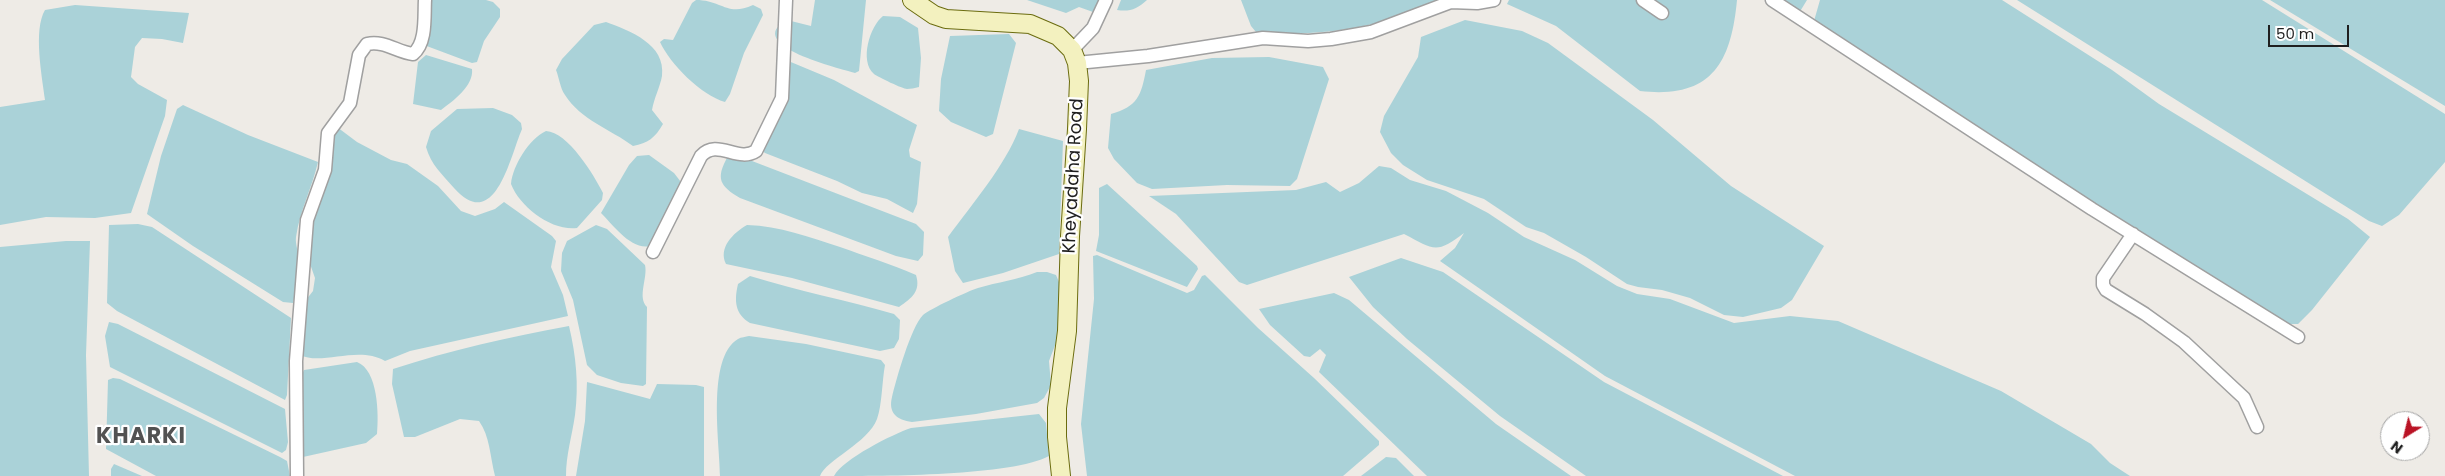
<!DOCTYPE html>
<html>
<head>
<meta charset="utf-8">
<style>
  body { margin:0 }
  #map { position:relative; width:2445px; height:476px; overflow:hidden; background:#eeebe6; font-family:Poppins,sans-serif }
  canvas { display:block }
  .north { position:absolute; left:2380px; top:411px; width:50px; height:50px; box-sizing:border-box; background:#fff; border:1px solid #a5a5a5; border-radius:50%; rotate:216deg; font-size:14px; font-weight:700; line-height:20px; text-align:center; color:#1f1f1f }
  .north::after { content:''; display:block; margin:auto; width:18px; height:22px; background:#ba1325; clip-path:polygon(50% 0,100% 100%,50% 72%,0 100%) }
  .scale { position:absolute; left:2268px; top:25px; width:81px; height:22px; box-sizing:border-box; border:2px solid #1f1f1f; border-top:0; padding-left:6px; font-size:15px; line-height:18px; white-space:nowrap; color:#1f1f1f; -webkit-text-stroke:4px #fff; paint-order:stroke }
</style>
</head>
<body>
<div id="map">
<canvas width="2445" height="476"></canvas>
<div class="north">N</div>
<div class="scale">50 m</div>
</div>
<script>
const ctx = document.querySelector('canvas').getContext('2d');
ctx.lineJoin = 'round';
function paint(path, color) { ctx.fillStyle = color; ctx.fill(path, 'evenodd'); }
function strokePath(path, color, width, dash) { ctx.strokeStyle = color; ctx.lineWidth = width; ctx.lineCap = dash ? 'butt' : 'round'; ctx.setLineDash(dash || []); ctx.stroke(path); }
function write(font, color, halo, rows, align = 'center') {
  ctx.font = font + ' Poppins,sans-serif'; ctx.lineWidth = 4.5; ctx.setLineDash([]); ctx.textBaseline = 'middle'; ctx.strokeStyle = halo; ctx.fillStyle = color; for (const [text, x, y, turn = 0] of rows) {
    ctx.save(); ctx.translate(x, y); ctx.rotate((+turn || 0) * Math.PI / 180); ctx.textAlign = isNaN(turn) ? turn : align; if (halo) ctx.strokeText(text, 0, 0); ctx.fillText(text, 0, 0); ctx.restore();
  }
}
const water = new Path2D(`
  M427,0h59l7,2 7,7v8l-16,24 -7,21 -5,1 -48,-18z
  M696,0c26,0 31,17 57,5l8,4 2,6 -19,38 -14,41 -5,8c-24,-7 -55,-38 -65,-60l4,-3 9,1 19,-37z
  M815,0h51l-7,71 -4,2c-13,-4 -114,-28 -68,-53l24,6z
  M1027,0h72l-6,12 -14,-5 -13,6z
  M1121,0h26c-10,9 -17,12 -30,10z
  M1241,0h196c-55,29 -119,37 -181,32l-5,-6z
  M1509,0h228c-6,64 -26,99 -97,91l-84,-65 -49,-22z
  M1766,0h41l-11,18z
  M1820,0h182l110,70 47,34 189,115 22,18 -58,73 -14,14h-8l-16,-7 -160,-97 -300,-199z
  M2017,0h245l183,114v48l-46,53 -17,11 -13,-5z
  M2270,0h175v106z
  M75,5l114,8 -6,30 -21,-4 -20,-1 -7,9 -4,30 7,7 29,16 -2,16 -34,97 -36,5 -49,-1 -46,8v-118l45,-7c-3,-24 -12,-70 0,-90z
  M883,16l17,1 18,11 3,30 -2,29c-4,1 -9,2 -12,2 -4,0 -29,-12 -33,-15 -15,-13 -4,-48 9,-58z
  M1465,20l57,11 26,12 105,77 78,66 93,60 -32,54 -11,8 -38,9 -19,-2 -34,-17 -28,-8 -24,-3 -11,-3 -41,-27 -42,-24 -18,-6 -42,-28 -57,-19 -24,-15 -12,-12 -11,-21 4,-16 34,-59 3,-20z
  M606,22c24,9 60,22 56,54 -2,11 -8,22 -10,34l11,14c-8,14 -15,19 -30,22 -23,-17 -52,-26 -68,-51 -5,-7 -6,-18 -9,-25l6,-11 32,-34z
  M1009,34l7,9 -23,91 -7,3 -35,-15 -12,-11 2,-32 9,-43z
  M426,55l46,14c2,17 -19,32 -31,41l-28,-6 5,-42z
  M1269,57l54,10 6,12 -32,100 -7,7 -63,-1 -75,4 -15,-6 -23,-24 -6,-11 3,-34c27,-8 30,-18 35,-44l66,-12z
  M786,60l48,20 83,45 -8,25 1,7 11,5 -4,42 -4,9 -26,-14 -25,-6 -25,-12 -72,-28 -8,-7 23,-33z
  M183,105l65,30 70,27c-6,26 -18,48 -22,75 -1,8 3,15 3,23 0,15 -2,29 -6,43l-10,-1 -90,-56 -46,-32 14,-58 16,-47z
  M493,108l19,7 9,8 1,6c-12,28 -27,105 -68,59 -12,-14 -23,-23 -28,-41l5,-16 26,-22z
  M337,127l20,15 34,18 16,4 31,22 23,25 14,5 20,-7 9,-7 48,34 4,5 -5,26 12,28 5,21 -158,35 -25,10c-27,-16 -63,5 -85,-6l2,-50 11,-14 2,-13 -6,-17 -1,-30 23,-99z
  M1019,129l44,12 -4,113 -56,19 -40,10 -8,-12 -7,-34c24,-33 57,-71 71,-108z
  M546,131c22,1 48,44 57,62l-1,7 -25,28c-26,3 -57,-21 -66,-44 2,-19 18,-45 35,-53z
  M649,155l25,18 10,13 -28,44 -6,16c-18,5 -38,-22 -49,-33l28,-48 8,-9z
  M728,156h11l177,68 8,8 -1,23 -5,6 -22,-5 -156,-58c-20,-12 -25,-19 -12,-42z
  M1379,166l12,2 19,12 36,11 42,22 36,24 51,23 42,26 20,8 33,5 64,24 56,-7 48,5 163,70 90,53 19,19 20,13h-335l-190,-100 -165,-115 15,-13 9,-15c-28,22 -31,16 -60,1l-157,51 -8,-3 -63,-68 -27,-18 147,-6 30,-8 14,10 19,-9z
  M1107,184l90,82 1,3 -11,18 -91,-36 3,-16v-47z
  M138,224l14,3 139,91 -4,77 -2,5 -168,-89 -10,-8 2,-78z
  M596,225l11,4 38,36c3,13 -8,32 2,42l-1,77 -3,2 -22,-3 -24,-8 -10,-10 -14,-65 -12,-29 1,-18 5,-12z
  M747,225c33,1 62,12 93,22 25,9 51,17 76,28 5,16 -4,23 -17,32l-107,-29 -66,-14c-8,-16 7,-31 21,-39z
  M66,241h24l-4,114 3,121h-89v-229z
  M1097,255l90,38 7,-3 8,-14 3,-1 53,53 56,50 65,63v4l-36,31h-256l-6,-52 13,-125 -1,-43z
  M1401,258l42,14 161,110 179,94h-197l-86,-60 -93,-77 -34,-32 -24,-30z
  M1037,272h10l9,3 3,7v53l-10,26 2,24 -7,13 -7,5 -61,11 -64,8c-15,-2 -24,-9 -20,-25 4,-17 19,-70 31,-82 7,-6 45,-24 55,-27 20,-6 39,-8 59,-16z
  M750,276c48,15 96,24 144,38l6,6 -1,19 -5,9 -14,3 -130,-28c-15,-9 -16,-22 -12,-39z
  M1334,293l15,7 147,124 75,52h-144l-108,-104 7,-17 -6,-6 -10,8 -6,-1 -34,-31 -11,-16z
  M109,322l9,2 167,85 3,33 -2,8 -4,3 -172,-86 -5,-31z
  M569,326c7,29 10,59 6,89 -3,21 -9,40 -9,61h-71c-5,-19 -5,-40 -16,-55l-19,-2 -45,18h-11l-12,-53 1,-15c58,-19 116,-32 176,-43z
  M749,336l57,8 75,16 4,5c-3,16 -3,40 -8,54 -9,24 -51,41 -57,57h-100c0,-32 -14,-118 18,-137 3,-2 8,-2 11,-3z
  M357,362c21,8 22,52 20,72l-11,9 -63,14 -2,-81 3,-6z
  M113,378l7,1 160,78 7,4 3,15h-134l-50,-27 2,-69z
  M587,382l63,17 7,-15 39,1 8,2v89h-128l9,-55z
  M1039,414l7,9 3,33c-36,20 -167,20 -215,20 9,-17 59,-42 77,-48z
  M1386,457l10,1 18,18h-53z
  M114,464l28,12h-31v-7z`);
const street = new Path2D(`
  M1643,0l19,13
  M1772,0l320,209 206,128
  M1072,50l21,-22 13,-28
  M1077,63l71,-7 115,-18 45,3 23,-2 40,-7 80,-30 26,1 17,-3
  M2133,234l-30,44v7l3,5 39,24 39,28 60,56 13,29
  M653,252l48,-96c16,-18 37,7 55,-5l26,-53 4,-98
  M297,476l-1,-115 11,-141 18,-50 3,-37 22,-30 9,-48 8,-11c17,-4 30,8 46,10 14,-11 11,-38 12,-54`);
const secondary = new Path2D(`
  M912,0l22,15 12,4 84,5 28,12 14,14 5,13 2,18 -2,48 -7,107 -3,95 -10,77v29l4,39`);
const streetNames = [
  ["Kheyadaha Road",1074,176,-87]
];
const districtNames = [
  ["KHARKI",141,437]
];
paint(water, '#aad2d8');
strokePath(street, '#a0a0a0', 15);
strokePath(secondary, '#6b6c0f', 20);
strokePath(street, '#fff', 12);
strokePath(secondary, '#f3f1bf', 18);
write('18px', '#1f1f1f', '#fff', streetNames);
ctx.letterSpacing = '1px';
write('bold 22px', '#525252', '#fff', districtNames);
ctx.letterSpacing = '0px';
</script>
</body>
</html>
